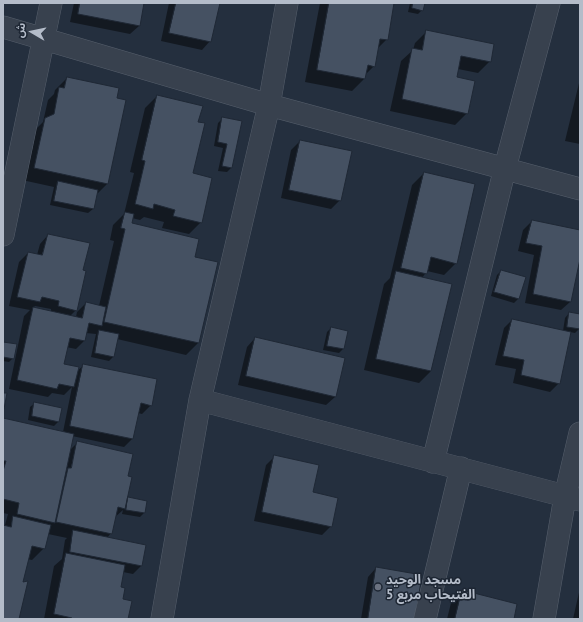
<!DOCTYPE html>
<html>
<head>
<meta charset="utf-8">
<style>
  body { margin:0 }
  #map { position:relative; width:583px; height:622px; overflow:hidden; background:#242f3e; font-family:"PT Sans","Noto Sans Arabic",sans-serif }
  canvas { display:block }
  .frame { position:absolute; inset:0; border:4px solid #b4bcc9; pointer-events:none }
  .north { position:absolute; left:12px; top:12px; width:40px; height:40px; -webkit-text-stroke:3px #1d2633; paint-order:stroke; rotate:279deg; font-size:11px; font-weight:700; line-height:16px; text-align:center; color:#b4bcc9 }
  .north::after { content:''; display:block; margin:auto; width:14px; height:18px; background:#b4bcc9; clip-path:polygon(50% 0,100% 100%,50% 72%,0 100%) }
</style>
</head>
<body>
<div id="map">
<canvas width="583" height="622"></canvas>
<div class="frame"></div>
<div class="north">ش</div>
</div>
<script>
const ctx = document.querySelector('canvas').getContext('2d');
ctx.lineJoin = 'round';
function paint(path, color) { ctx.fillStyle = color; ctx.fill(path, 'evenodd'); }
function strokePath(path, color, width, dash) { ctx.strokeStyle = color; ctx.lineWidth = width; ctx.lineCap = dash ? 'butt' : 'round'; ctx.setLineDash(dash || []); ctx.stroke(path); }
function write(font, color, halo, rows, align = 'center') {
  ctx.font = font + ' "PT Sans","Noto Sans Arabic",sans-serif'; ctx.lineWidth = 3; ctx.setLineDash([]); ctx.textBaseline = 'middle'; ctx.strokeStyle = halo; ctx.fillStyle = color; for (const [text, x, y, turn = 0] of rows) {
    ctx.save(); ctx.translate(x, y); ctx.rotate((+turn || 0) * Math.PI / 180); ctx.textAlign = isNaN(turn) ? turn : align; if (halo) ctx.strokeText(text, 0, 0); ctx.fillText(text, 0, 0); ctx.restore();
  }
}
const shadow = new Path2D(`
  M74,3h69l-4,23 -9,8 -60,-12z
  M169,3h49l-8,38 -8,9 -41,-9z
  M320,3h73l-6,36 -10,10 -3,17 -9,9 -1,4 -12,12 -47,-9z
  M410,3h14l-2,7 -4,4 -10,-2z
  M427,31l63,30 -12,12 -20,-4 -2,9 11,35 -12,12 -65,-14 11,-50 12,-11 2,-7z
  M67,78l40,106 -11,11 -3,14 -5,4 -38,-8 4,-18 -32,-7 11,-48 10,-10 5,-22 6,-6 1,-4z
  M580,79v65l-15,-3z
  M157,96l40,26 -5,52 9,48 -12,12 -27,-6 2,-6 -20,-5 -4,3 -8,-2 -1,6 62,34 23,5 -18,80 -12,12 -69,-16 -4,18 -4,4 -18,-4 5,-23 -10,-1 -2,8 -8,8 -10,-2 -3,18 13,7 8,-7 67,40 -9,9 -4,-1 -5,25 -9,9 -52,-11 -3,15 8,-8 50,34 -1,24 3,-3 15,15 -4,4 -18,-3 1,-4 -9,8 -3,15 -4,5 34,28 -8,8 -10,-2 -3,16 7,31h-83l10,-53 8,-7 3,-19 2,-2 -19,-4 -4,14 -12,12 -5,-1 -5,24 -4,36h-15v-92l2,-2 3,-11 -5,-1v-94l60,13 9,-45 -8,8 -12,-2 -4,4 -39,-8 15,-73 6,-6 -21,-4 10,-44 9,-9 9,2 3,-11 8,-9 34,36 -6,39 -6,6 6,1 1,-5 9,-9 13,3 15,-65 -4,-1 3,-15 11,-11 10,-41 -4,-1 15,-64zM35,306l16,3v3l-18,-4z
  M223,118l18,4 -10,46 -4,4 -9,-1 5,-23 -9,-2 4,-23z
  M300,141l40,59 -9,9 -50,-11 10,-48z
  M424,173l32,90 -12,12 -17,-4 -5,7 29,7 -20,86 -12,12 -55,-13 20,-86 6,-6 22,-93z
  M532,221l48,11v22l-10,48 -9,8 -36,-7 9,-48 -16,-4 5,-21z
  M501,271l17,28 -4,4 -23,-7 6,-21z
  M569,313l11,2 -1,14 -4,4 -5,-1 -11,51 -9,9 -37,-9 3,-14 -21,-4 9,-37 8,-8 51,11 2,-13z
  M331,328l16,4 -4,17 -4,4 -16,-3 4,-18z
  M255,338l89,20 -9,39 -9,8 -88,-20 9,-38z
  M3,343l10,15 -4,4 -6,-1z
  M35,403l23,19 -4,4 -26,-6 2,-13z
  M275,456l56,70 -9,9 -68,-14 12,-56z
  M376,568l37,51h-52l7,-42z
  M580,588v31h-7z
  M463,591l50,28h-66l4,-16z`);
const building = new Path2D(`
  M80,3h64l-4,23 -62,-12z
  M176,3h44l-9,39 -42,-9z
  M329,3h65l-6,37 -8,-1 -5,28 -7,-2 -3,14 -48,-9z
  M413,3h12l-2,8 -11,-3z
  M426,30l68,14 -3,18 -30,-6 -4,21 18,4 -7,33 -66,-15 10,-51 10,2z
  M67,77l52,11 -2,10 9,2 -18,84 -74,-16 11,-50 9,-4 5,-27 5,1z
  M157,95l46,11 -5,16 7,1 -12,50 19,5 -10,45 -29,-7 2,-6 -21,-6 -1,5 -18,-5 10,-43 -3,-1z
  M222,117l20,4 -10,47 -10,-2 5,-22 -9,-2z
  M300,140l52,11 -11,50 -52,-11z
  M424,172l51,12 -18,80 -26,-7 -4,17 -26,-6z
  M58,181l40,9 -4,19 -40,-8z
  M125,212l9,2 -2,9 67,16 -4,18 23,5 -19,81 -95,-21 21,-93 -4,-1z
  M532,220l48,10v29l-9,43 -38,-8 9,-48 -16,-3z
  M48,234l42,9 -7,27 3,1 -9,40 -19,-5 1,-5 -17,-4 -2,5 -23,-5 11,-45 14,3z
  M501,270l25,7 -7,22 -25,-7z
  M396,271l56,13 -21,87 -55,-12z
  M86,302l20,5 -4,19 -13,-3 -4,18 -15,-3 -6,26 15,3 -5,20 -15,-3 -2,5 -40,-9 16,-73 49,11z
  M569,312l11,2v15l-13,-2z
  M512,319l59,13 -11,52 -39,-9 3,-15 -21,-4z
  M331,327l17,4 -4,18 -17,-3z
  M99,330l20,4 -5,23 -19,-4z
  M255,337l90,21 -9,39 -90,-21z
  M3,342l14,2 -3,15 -11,-2z
  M83,364l74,15 -5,27 -11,-3 -8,36 -63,-13z
  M3,393h4l-3,16h-1z
  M34,402l28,6 -3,14 -27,-6z
  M3,418l71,16 -19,89 -38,-9 2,-11 -16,-4v-28l3,-10h-3z
  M77,441l56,13 -5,22 4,1 -7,32 -7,-2 -6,27 -56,-12 12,-54h3z
  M274,455l45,10 -6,27 25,6 -6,29 -70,-15z
  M128,497l19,4 -2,12 -19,-3z
  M13,516l38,9 -6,24 -13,-3 -9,36 5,-1 -9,38h-16v-94l8,2z
  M73,530l73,15 -4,21 -72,-14z
  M66,553l59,12 -4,22 4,1 -2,11 9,2 -4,18h-56v-1l-18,-4z
  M376,567l46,8 -7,44h-47z
  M462,590l55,14 -3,15h-59z`);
const minor = new Path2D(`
  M3,27l266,78 311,84
  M3,235l48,-232
  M200,400l380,100
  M433,462l72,-294 44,-165
  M162,619l38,-219 69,-295 18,-102
  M425,619l36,-151
  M544,619l21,-122 15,-64`);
const markers = [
  [378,587,4,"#6b7280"]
];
const poiNames = [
  ["مسجد الوحيد",386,580],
  ["الفتيحاب مربع 5",386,595]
];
paint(shadow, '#0007');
paint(building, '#455162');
strokePath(building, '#1f2835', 1);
strokePath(minor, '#565f6c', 23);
strokePath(minor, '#38414e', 22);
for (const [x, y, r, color] of markers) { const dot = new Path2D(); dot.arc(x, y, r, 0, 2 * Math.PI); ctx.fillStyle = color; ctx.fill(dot); strokePath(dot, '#1d2633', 1.5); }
write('bold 13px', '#b4bcc9', '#1d2633', poiNames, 'left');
</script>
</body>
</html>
